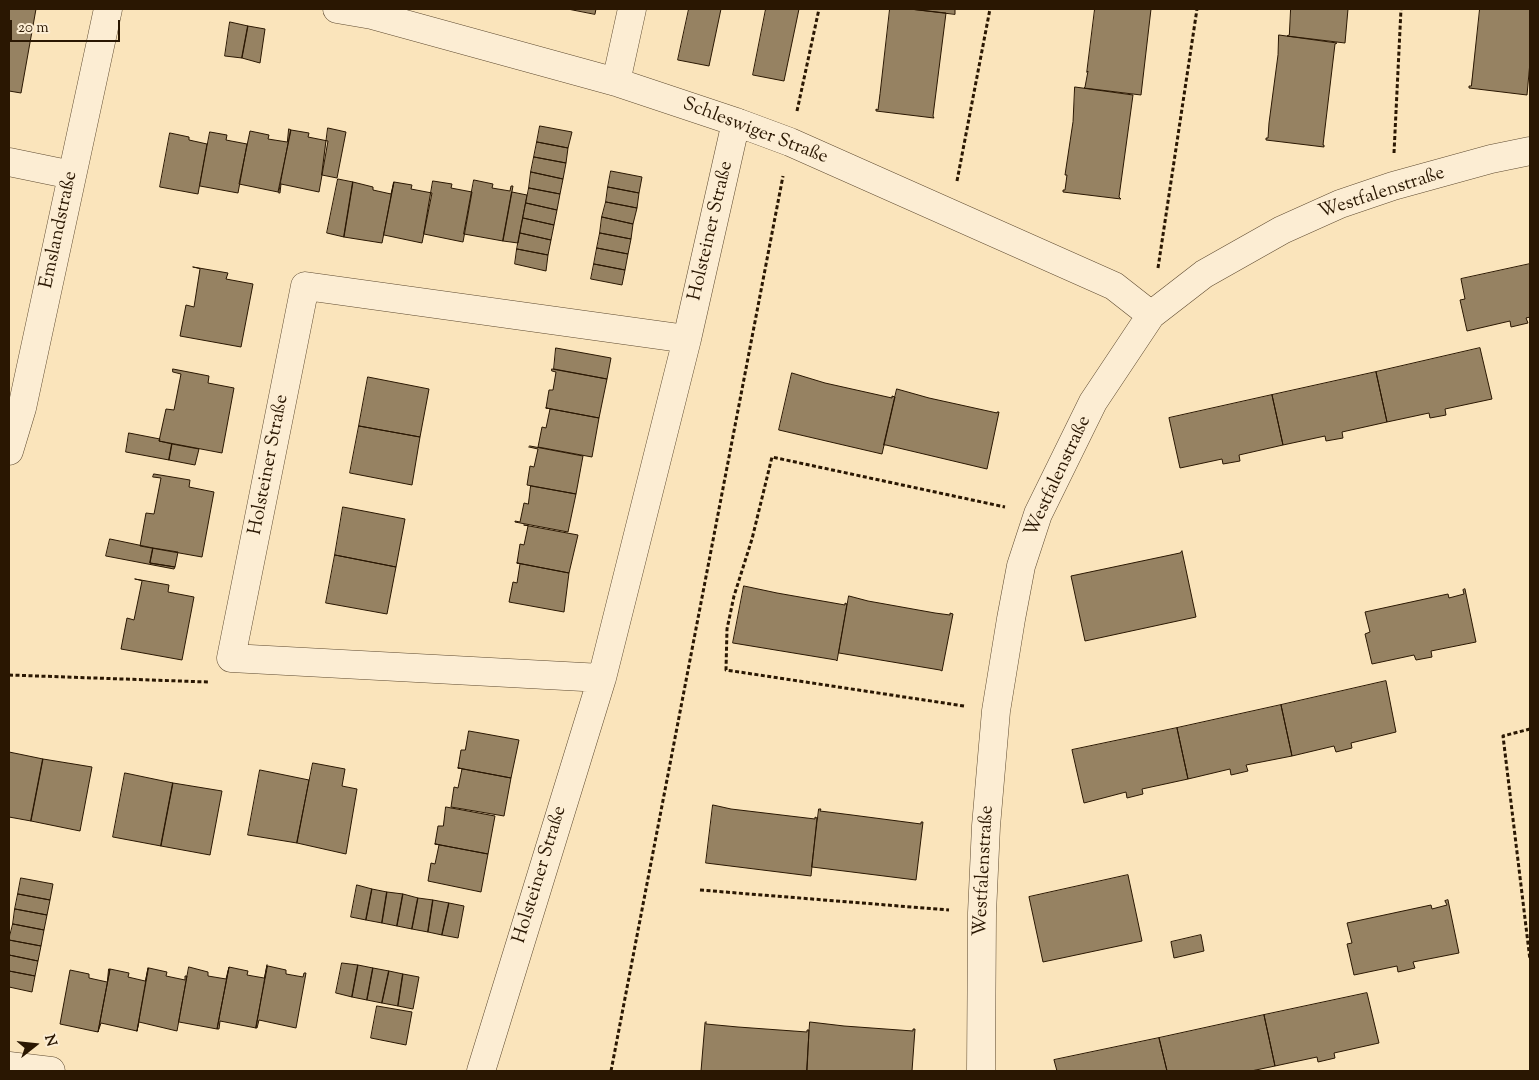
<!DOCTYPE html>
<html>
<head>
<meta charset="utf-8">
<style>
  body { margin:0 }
  #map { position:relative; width:1539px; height:1080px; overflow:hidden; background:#fae4bb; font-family:"Sorts Mill Goudy",serif }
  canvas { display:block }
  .frame { position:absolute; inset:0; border:10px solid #2a1702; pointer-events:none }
  .north { position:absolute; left:10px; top:1020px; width:50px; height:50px; -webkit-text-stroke:4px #fcedd3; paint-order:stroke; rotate:74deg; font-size:14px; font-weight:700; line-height:20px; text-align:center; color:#2a1702 }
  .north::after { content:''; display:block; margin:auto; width:18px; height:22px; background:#2a1702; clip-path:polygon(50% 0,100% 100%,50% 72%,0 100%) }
  .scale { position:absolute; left:10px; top:20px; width:110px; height:22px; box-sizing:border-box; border:2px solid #2a1702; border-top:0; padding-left:6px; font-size:15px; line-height:18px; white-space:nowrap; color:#2a1702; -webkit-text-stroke:4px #fcedd3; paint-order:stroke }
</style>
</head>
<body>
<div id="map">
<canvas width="1539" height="1080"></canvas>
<div class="frame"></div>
<div class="north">N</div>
<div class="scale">20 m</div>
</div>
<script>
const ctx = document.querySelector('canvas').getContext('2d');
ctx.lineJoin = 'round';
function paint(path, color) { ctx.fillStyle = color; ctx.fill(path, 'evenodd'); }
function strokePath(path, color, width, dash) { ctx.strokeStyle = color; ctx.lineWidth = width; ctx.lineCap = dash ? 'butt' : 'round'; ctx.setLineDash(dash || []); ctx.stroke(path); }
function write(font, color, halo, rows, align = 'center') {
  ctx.font = font + ' "Sorts Mill Goudy",serif'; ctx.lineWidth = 4; ctx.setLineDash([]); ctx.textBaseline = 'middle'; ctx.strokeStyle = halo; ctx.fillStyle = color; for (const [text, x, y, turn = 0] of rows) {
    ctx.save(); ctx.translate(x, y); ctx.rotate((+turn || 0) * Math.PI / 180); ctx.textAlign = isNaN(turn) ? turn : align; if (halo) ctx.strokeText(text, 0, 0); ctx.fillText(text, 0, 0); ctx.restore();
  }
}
const building = new Path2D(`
  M9,9h27l-15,84 -12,-2z
  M568,9h28l-1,5z
  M689,9h32l-12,57 -31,-6z
  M766,9h33l-15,72 -31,-6z
  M890,9h20l36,4 -13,103 1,2 -58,-7v-2l2,1 2,-16z
  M910,9h45v5z
  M1095,9h56l-10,86 -57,-7 1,-1 3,-16 -1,1z
  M1291,9h57l-3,34 -58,-7 2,-1z
  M1480,9h50v53l-3,33 -58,-7v-2h2z
  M230,22l18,4 -6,32 -17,-2z
  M248,26l17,3 -5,34 -18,-5z
  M1279,35l58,8 -2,1 -12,101h1v2l-58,-7v-2h2l1,-15 9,-68z
  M1075,87l58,8 -14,102 2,2 -58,-7v-2h2l2,-15h-2l8,-53z
  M540,126l32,6 -4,16 -31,-6z
  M328,128l18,4 -9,46 -15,-3z
  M289,129l2,1 -13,62 -39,-8 11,-53 19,4 -1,4 19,3z
  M291,130l18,3 -1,4 20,4 -9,51 -38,-8 -1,9h-1z
  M210,132l17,3 -1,5 21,4 -9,49 -38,-7z
  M170,133l19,4v3l18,4 -9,50 -38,-7z
  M537,142l31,6 -2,15 -32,-6z
  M534,157l32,6 -3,16 -32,-7z
  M611,171l31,6 -3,16 -31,-6z
  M531,172l32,7 -3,15 -31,-6z
  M338,179l15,3 -9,55 -17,-4z
  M474,180l19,4 -1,4 18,3 1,-5h2l-10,55 -39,-7z
  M433,181l19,3 -1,4 21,4 -9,50 -39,-8z
  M353,182l20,5v3l18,4 3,-12 -12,61 -38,-6z
  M394,182l18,3 -1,4 21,4 -10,50 -38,-8z
  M608,187l31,6 -2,15 -31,-6z
  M529,188l31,6 -3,16 -31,-7z
  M512,192l15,3 -9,48 -15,-2z
  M606,202l31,6 -4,16 -31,-7z
  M526,203l31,7 -3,15 -31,-7z
  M602,217l31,7 -2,15 -31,-6z
  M523,218l31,7 -3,15 -31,-7z
  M520,233l31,7 -3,15 -31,-6z
  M600,233l31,6 -3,15 -31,-6z
  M597,248l31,6 -3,16 -31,-6z
  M517,249l31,6 -2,16 -31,-7z
  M594,264l31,6 -3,15 -31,-6z
  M1530,264v53l-4,1 2,5 -17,4 -1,-6 -43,10 -7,-31 5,-1 -4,-20z
  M193,267l35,6 -2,6 27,5 -12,63 -61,-11 6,-31 8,2 6,-38z
  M556,348l55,10 -4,21 -53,-10z
  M1480,348l12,51 -47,10 1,6 -16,3 -1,-5 -42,9 -11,-50z
  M173,369l36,7 -1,7 26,5 -12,65 -63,-12 7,-32 8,1 7,-36 -8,-2z
  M552,369l55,10 -8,39 -53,-10 3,-18h4l3,-18 -4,-1z
  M1376,372l11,50 -45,10 1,6 -17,3 -1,-5 -42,9 -11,-50z
  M792,373l33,10 67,15v-2l3,1 -13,57 -103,-24z
  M368,377l61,12 -9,48 -61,-11z
  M897,389l32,9 68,15v-1h2l-12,57 -101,-24h-2z
  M1272,395l11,50 -44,10 1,6 -17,3 -1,-5 -42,9 -11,-50z
  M546,408l53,10 -7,39 -54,-10 4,-20 4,1 4,-19z
  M359,426l61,11 -8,48 -62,-12z
  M129,433l31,6 -1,2 13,3 -3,16 -43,-8z
  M172,444l27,5 -4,16 -26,-5z
  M530,446l53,10 -7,38 -49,-9 3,-19 4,1 4,-18 -9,-2z
  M154,474l36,6 -1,7 25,5 -12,65 -62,-11 6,-33 8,1 7,-36 -8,-1z
  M531,486l45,8 -8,38 -53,-10v-1l5,1 4,-19 4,1z
  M343,507l62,12 -9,48 -61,-12z
  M524,525l54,10 -9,38 -52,-10 3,-19 4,1 4,-19z
  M110,539l43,9 -3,15 25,4 -1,2 -68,-13z
  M153,548l25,4 -3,15 -25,-4z
  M1182,551l14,66 -111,24 -14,-65 109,-23z
  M335,555l61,12 -9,47 -61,-11z
  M517,563l52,10 -5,39 -55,-10 4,-20 4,1 3,-19z
  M135,579l34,6 -1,7 26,5 -12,63 -61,-11 6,-31 7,2 8,-39z
  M744,586l33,7 68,12v-2l2,1 -10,57 -1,-1 -103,-17z
  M1465,589l11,53 -45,9 1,6 -16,3 -2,-5 -42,9 -7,-30 5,-2 -5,-20 83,-18 1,4 15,-4 -1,-4z
  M849,596l19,5 67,12 15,2v-2l3,1 -11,57 -2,-1 -101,-17z
  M1386,681l10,51 -45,11 1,5 -16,4 -2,-6 -42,10 -11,-51z
  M1281,705l11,51 -46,9 2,6 -17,4 -1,-6 -42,10 -11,-51z
  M1177,728l11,51 -46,10 1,5 -16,4 -1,-6 -42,11 -12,-53z
  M469,731l50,9 -8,38 -53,-10 3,-18h4z
  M9,752l34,7 -12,62 -22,-4z
  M43,759l49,8 -12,64 -49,-10z
  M313,763l32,6 -3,17 15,3 -11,65 -49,-11z
  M458,768l53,10 -7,38 -53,-9 3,-20 4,1 4,-19z
  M260,770l49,10 -12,63 -49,-8z
  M125,773l48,10 -12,63 -48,-9z
  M173,783l49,8 -12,64 -49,-9z
  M713,805l18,4 84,10v-2l2,1 -6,58 -105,-13z
  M446,807l49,9 -7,38 -53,-10 3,-18h5z
  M819,809h2l-1,2 32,4 69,9v-2h2l-7,58 -104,-13z
  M435,844l53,10 -7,38 -53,-11 3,-18 4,1 4,-19z
  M1128,875l14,66 -99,21 -14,-65z
  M21,878l32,6 -3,16 -32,-6z
  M357,885l15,4 -6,31 -15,-3z
  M372,889l15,3 -5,31 -16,-3z
  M387,892l16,2 -6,32 -15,-3z
  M18,894l32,6 -3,15 -32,-6z
  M403,894l15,4 -6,31 -15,-3z
  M418,898l15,2 -5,32 -16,-3z
  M433,900l16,3 -7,32 -14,-3z
  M1448,900l11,53 -46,9 2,6 -17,4 -1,-6 -43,9 -7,-31 5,-1 -5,-20 84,-18 1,4 15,-4 -2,-4z
  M449,903l15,3 -6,32 -16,-3z
  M15,909l32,6 -3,15 -31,-6z
  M13,924l31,6 -3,16 -32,-6z
  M1201,935l3,16 -30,7 -3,-16z
  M9,940l32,6 -3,15 -29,-6z
  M9,955l29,6 -3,15 -26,-5z
  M342,963l16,2 -6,32 -16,-4z
  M267,965l-11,63 -36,-7 -1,8h-2l12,-62 19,4 -1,4 17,3z
  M358,965l15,3 -6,32 -15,-3z
  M268,966l18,4v4l17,3 1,-4h2l-10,55 -37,-8 -2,8h-1z
  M189,967l19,5v4l18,3 3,-12 -12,62 -38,-7z
  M148,968l-11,63 -36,-8 -3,9 12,-63 19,4 -1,4 17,4z
  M149,968l18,4 -1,4 19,4v-4h2l-10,55 -38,-9 -2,9z
  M373,968l16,3 -7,32 -15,-3z
  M109,969h1l-12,63 -38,-8 10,-54 19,4v4l18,4z
  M9,971l26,5 -3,16 -23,-5z
  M389,971l14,3 -5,32 -16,-3z
  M403,974l16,3 -6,32 -15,-3z
  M1367,993l12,50 -45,10 1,5 -17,4 -1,-5 -42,9 -11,-51z
  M377,1006l35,6 -6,33 -35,-7z
  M1264,1015l11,51 -24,5h-84l-8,-33z
  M706,1022v2l32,3 69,5v-2h2l-2,41h-106l4,-48z
  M810,1022l34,4 69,5v-2h2l-3,42h-105z
  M1159,1038l8,33h-110l-3,-11z`);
const path = new Path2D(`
  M797,111l22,-102
  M1394,153l7,-144
  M957,181l33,-172
  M1158,268l39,-259
  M9,675l199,7
  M964,706l-238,-36 1,-41 7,-33 18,-57 20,-82 233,50
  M1530,729l-27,7 27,224
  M700,890l249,20
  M611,1071l172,-895`);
const minor = new Path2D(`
  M337,9l35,6 244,67 120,40 54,20 324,144 37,29
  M616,82l16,-73
  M9,162l63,13
  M9,451l13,-43 86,-399
  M602,678l-371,-20 74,-372 382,53
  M9,1066l42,5
  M481,1071l121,-393 85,-339 49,-217
  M981,1071l1,-158 4,-87 10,-115 15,-92 10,-53 17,-52 55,-112 58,-87 53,-41 78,-44 58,-26 53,-18 98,-27 39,-8`);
const streetNames = [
  ["Schleswiger Straße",755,132,21],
  ["Westfalenstraße",1382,194,-18],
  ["Emslandstraße",60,230,-78],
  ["Holsteiner Straße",712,231,-77],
  ["Holsteiner Straße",270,465,-79],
  ["Westfalenstraße",1059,477,-65],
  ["Westfalenstraße",985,871,-87],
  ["Holsteiner Straße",541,875,-73]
];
paint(building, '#968262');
strokePath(building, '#2a1702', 1);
strokePath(minor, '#5e4a30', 29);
strokePath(path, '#2a1702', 3, [4, 2.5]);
strokePath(minor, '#fcedd3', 28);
write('19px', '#2a1702', '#fcedd3', streetNames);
</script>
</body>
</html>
